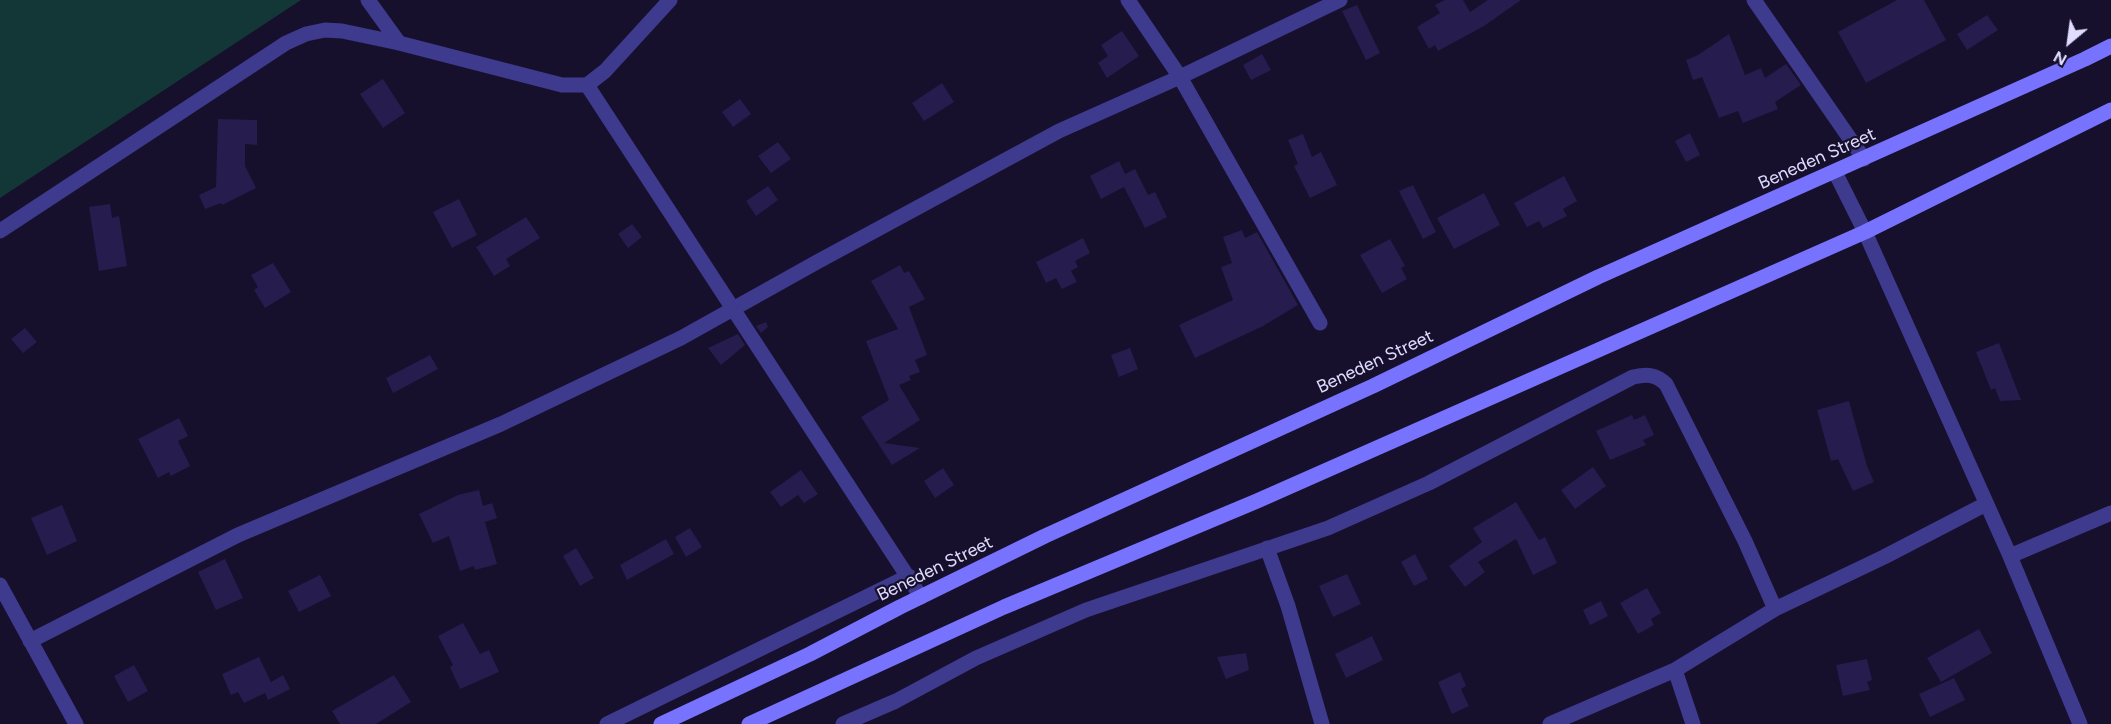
<!DOCTYPE html>
<html>
<head>
<meta charset="utf-8">
<style>
  body { margin:0 }
  #map { position:relative; width:2111px; height:724px; overflow:hidden; background:#16102c; font-family:Figtree,sans-serif }
  canvas { display:block }
  .north { position:absolute; left:2039px; top:12px; width:60px; height:60px; -webkit-text-stroke:4px #16102c; paint-order:stroke; rotate:209deg; font-size:16px; font-weight:700; line-height:24px; text-align:center; color:#e0dcff }
  .north::after { content:''; display:block; margin:auto; width:21px; height:27px; background:#e0dcff; clip-path:polygon(50% 0,100% 100%,50% 72%,0 100%) }
</style>
</head>
<body>
<div id="map">
<canvas width="2111" height="724"></canvas>
<div class="north">N</div>
</div>
<script>
const ctx = document.querySelector('canvas').getContext('2d');
ctx.lineJoin = 'round';
function paint(path, color) { ctx.fillStyle = color; ctx.fill(path, 'evenodd'); }
function strokePath(path, color, width, dash) { ctx.strokeStyle = color; ctx.lineWidth = width; ctx.lineCap = dash ? 'butt' : 'round'; ctx.setLineDash(dash || []); ctx.stroke(path); }
function write(font, color, halo, rows, align = 'center') {
  ctx.font = font + ' Figtree,sans-serif'; ctx.lineWidth = 4.5; ctx.setLineDash([]); ctx.textBaseline = 'middle'; ctx.strokeStyle = halo; ctx.fillStyle = color; for (const [text, x, y, turn = 0] of rows) {
    ctx.save(); ctx.translate(x, y); ctx.rotate((+turn || 0) * Math.PI / 180); ctx.textAlign = isNaN(turn) ? turn : align; if (halo) ctx.strokeText(text, 0, 0); ctx.fillText(text, 0, 0); ctx.restore();
  }
}
const green = new Path2D(`
  M0,0h301l-301,198z`);
const building = new Path2D(`
  M1445,0h18l7,12 18,-12h33l-37,26 -46,25 -3,-6 -6,4 -12,-22 23,-14 -5,-8z
  M1897,0h27l22,40 -80,43 -28,-51z
  M1357,5l23,48 -14,7 -24,-49z
  M1987,15l11,15 -31,20 -10,-16z
  M1122,31l17,25 -32,22 -9,-15 10,-7 -7,-11z
  M1729,34l16,41 16,-7 4,10 21,-14 15,21 -26,17 3,7 -35,14 -5,-12 -19,7 -17,-41 -9,3 -7,-20 12,-5z
  M1262,54l9,16 -20,10 -8,-15z
  M383,79l22,34 -22,15 -23,-34z
  M942,83l12,19 -30,19 -12,-18z
  M740,99l11,15 -18,13 -11,-15z
  M218,119l39,1v25l-12,-1v22l11,22 -34,17 -1,-2 -16,6 -6,-14 17,-8z
  M1690,133l10,22 -14,7 -11,-21z
  M1303,134l9,23 9,-5 16,33 -27,13 -16,-32 4,-2 -10,-24z
  M778,142l13,17 -20,14 -13,-17z
  M1119,161l6,13 10,-5 13,26 7,-3 12,25 -22,11 -21,-41 -23,12 -11,-23z
  M1564,176l13,25 -14,8 4,7 -24,12 -4,-7 -12,6 -13,-24z
  M1413,185l23,47 -13,7 -24,-48z
  M768,186l10,14 -22,16 -10,-15z
  M1484,193l16,32 -46,24 -17,-31z
  M459,199l18,36 -25,13 -19,-36z
  M110,204l2,14 7,-2 8,50 -28,5 -10,-64z
  M526,217l14,21 -34,21 4,7 -16,10 -18,-29z
  M632,224l10,13 -14,11 -10,-14z
  M1242,230l3,8 12,-6 41,73 -35,21 -68,32 -16,-33 54,-25 -12,-33 11,-4 -9,-26z
  M1083,238l7,15 -15,8 3,6 -7,4 6,11 -15,7 -6,-11 -10,5 -10,-21z
  M1390,239l15,27 -4,2 6,11 -25,14 -22,-38z
  M273,263l18,29 -26,16 -11,-18 4,-3 -7,-12z
  M900,265l4,8 5,-2 16,28 -16,8 18,48 -12,5 5,12 -11,4 2,4 -12,5 21,35 -36,23 36,5 -28,17 -31,-48 28,-17 -23,-59 32,-12 -27,-48z
  M766,322l2,5 -7,6 -5,-7z
  M25,328l12,14 -14,11 -12,-14z
  M738,334l7,11 -24,20 -13,-17z
  M1999,343l22,57 -21,1 -5,-13 -4,2 -15,-38z
  M1130,348l8,21 -19,8 -8,-22z
  M430,355l8,14 -45,24 -7,-15z
  M1849,401l18,65 7,16 -21,9 -15,-32 -7,2 -14,-51z
  M1632,415l2,5 11,-5 9,20 -11,5 3,5 -36,15 -14,-29z
  M179,418l9,18 -10,5 12,25 -19,10 -2,-4 -11,6 -20,-39z
  M1593,467l13,19 -31,23 -14,-19z
  M943,468l11,17 -19,13 -11,-17z
  M801,470l17,24 -14,9 -6,-8 -17,12 -11,-15z
  M479,490l4,16 9,-3 5,15 -12,4 12,42 -22,6 -1,-4 -14,5 -11,-35 -16,7 -14,-29 39,-19z
  M1516,502l23,38 6,-3 12,26 -24,12 -17,-36 -38,23 7,10 -20,15 -16,-21 33,-24 -9,-14z
  M62,505l15,36 -30,14 -16,-37z
  M690,528l12,19 -16,10 -11,-20z
  M666,539l8,15 -47,26 -7,-15z
  M576,548l18,30 -14,8 -17,-30z
  M1415,554l13,25 -14,7 -13,-24z
  M225,559l18,39 -27,12 -18,-38z
  M1347,574l14,30 -28,13 -14,-31z
  M320,575l11,21 -32,16 -11,-21z
  M1647,588l14,25 -10,6 3,6 -16,9 -18,-31z
  M1601,601l7,15 -18,9 -7,-15z
  M463,623l17,31 9,-4 10,22 -39,17 -10,-22 3,-2 -15,-29z
  M1979,629l13,24 -51,29 -14,-24z
  M1372,636l11,24 -37,18 -11,-24z
  M1246,653l3,17 -23,9 -9,-22z
  M259,657l12,25 12,-7 7,14 -22,11 -3,-7 -21,10 -6,-11 -7,3 -9,-21z
  M1867,659l5,21 -5,2 3,8 -27,6 -7,-31z
  M134,665l14,26 -20,11 -14,-26z
  M1460,672l6,14 -5,3 8,17 -17,8 -14,-32z
  M394,675l17,27 -35,22h-36l-8,-13z
  M1954,678l11,22 -35,17 -11,-23z`);
const minor = new Path2D(`
  M368,0l31,43
  M1128,0l52,77 140,246
  M1754,0l110,159
  M587,85l334,512
  M1835,172l30,60 145,324 70,168
  M0,231l286,-188 20,-9 19,-4 17,1 57,12 163,42h25l18,-14 65,-71
  M1267,548l21,58 34,118
  M2010,556l101,-43
  M0,585l76,139
  M30,641l208,-106 263,-111 180,-86 136,-76 242,-131 121,-54 160,-77
  M1675,670l18,54
  M607,724l302,-148
  M843,724l53,-23 80,-43 110,-48 242,-82 101,-45 204,-106c14,-3 22,-3 33,7l79,157 30,68
  M1550,724l125,-54 100,-61 109,-52 102,-53`);
const secondary = new Path2D(`
  M661,724l149,-70 90,-47 145,-71 328,-150 225,-109 487,-218 26,-13
  M749,724l255,-117 253,-106 608,-269 246,-122`);
const streetNames = [
  ["Beneden Street",1817,159,-24],
  ["Beneden Street",1375,362,-25],
  ["Beneden Street",935,569,-26]
];
paint(green, '#133736');
paint(building, '#261c4e');
strokePath(minor, '#3e3a8d', 15);
strokePath(secondary, '#7873ff', 15);
write('18px', '#e0dcff', '#16102c', streetNames);
</script>
</body>
</html>
